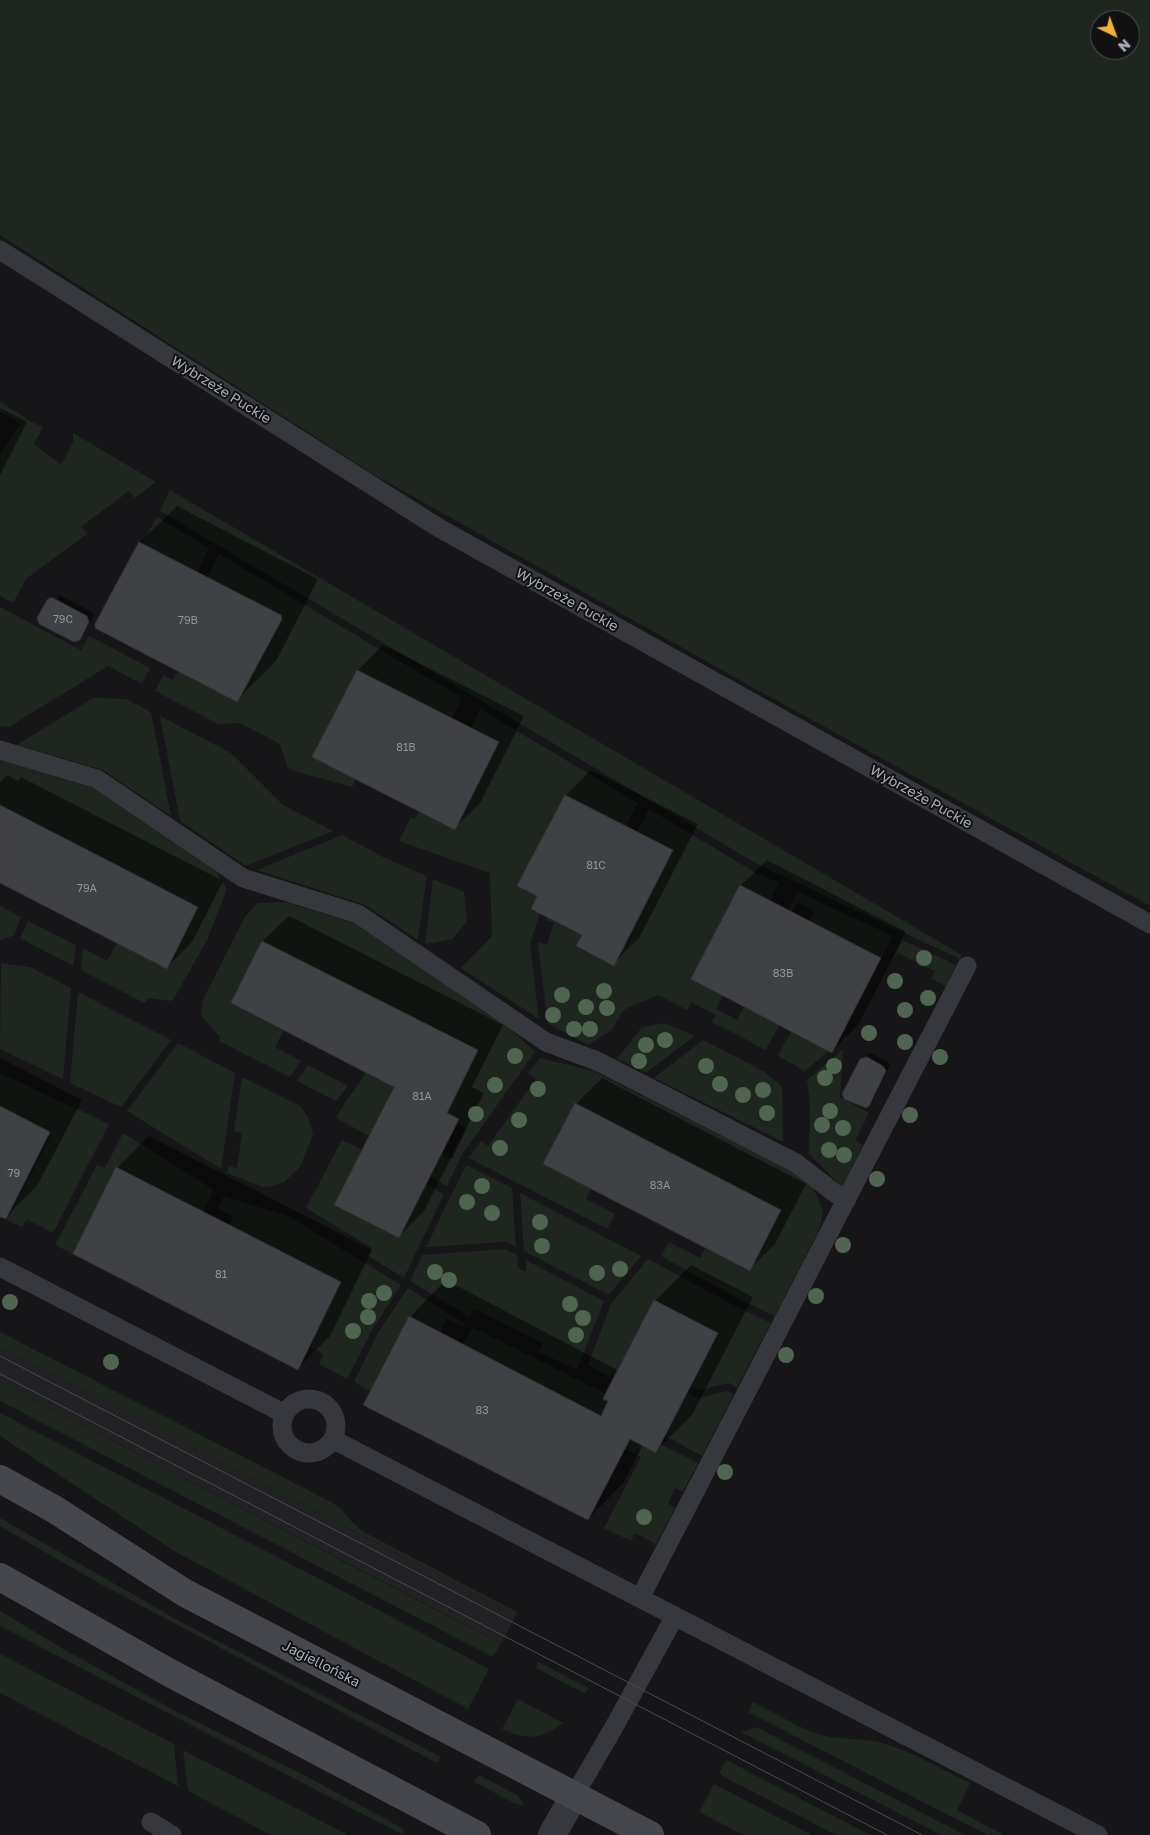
<!DOCTYPE html>
<html>
<head>
<meta charset="utf-8">
<style>
  body { margin:0 }
  #map { position:relative; width:1150px; height:1835px; overflow:hidden; background:#161618; font-family:"Golos Text",sans-serif }
  canvas { display:block }
  .north { position:absolute; left:1090px; top:10px; width:50px; height:50px; box-sizing:border-box; background:#111113; border:1px solid #4d4f55; border-radius:50%; rotate:138deg; font-size:14px; font-weight:700; line-height:20px; text-align:center; color:#a8adb8 }
  .north::after { content:''; display:block; margin:auto; width:18px; height:22px; background:#f2b134; clip-path:polygon(50% 0,100% 100%,50% 72%,0 100%) }
</style>
</head>
<body>
<div id="map">
<canvas width="1150" height="1835"></canvas>
<div class="north">N</div>
</div>
<script>
const ctx = document.querySelector('canvas').getContext('2d');
ctx.lineJoin = 'round';
function paint(path, color) { ctx.fillStyle = color; ctx.fill(path, 'evenodd'); }
function strokePath(path, color, width, dash) { ctx.strokeStyle = color; ctx.lineWidth = width; ctx.lineCap = dash ? 'butt' : 'round'; ctx.setLineDash(dash || []); ctx.stroke(path); }
function write(font, color, halo, rows, align = 'center') {
  ctx.font = font + ' "Golos Text",sans-serif'; ctx.lineWidth = 4; ctx.setLineDash([]); ctx.textBaseline = 'middle'; ctx.strokeStyle = halo; ctx.fillStyle = color; for (const [text, x, y, turn = 0] of rows) {
    ctx.save(); ctx.translate(x, y); ctx.rotate((+turn || 0) * Math.PI / 180); ctx.textAlign = isNaN(turn) ? turn : align; if (halo) ctx.strokeText(text, 0, 0); ctx.fillText(text, 0, 0); ctx.restore();
  }
}
const built = new Path2D(`
  M0,1347l516,268 -15,28 -501,-261z`);
const green = new Path2D(`
  M0,0h1150v906l-396,-218 -381,-214 -373,-239zM1100,20h30v30h-30z
  M0,402l25,15v2l18,8 -9,17 27,21 12,-23v-9l83,49 -21,16 -6,-7 -47,35 5,8 -60,44 -14,25 -13,-7v-143l21,-30 -21,-11z
  M170,490l792,465 -2,4 -201,-94 -599,-354z
  M157,517l52,31 -15,30 -55,-28z
  M219,554l243,144 -10,21 -96,-49 -42,83 42,26 -4,8 -61,-17 -4,-3 -7,-23 -40,-21 -22,1 -63,-33 8,-16 10,5 5,-9 53,27 -27,-115z
  M0,607l81,43 8,-14 61,32 -8,16 -34,-18 -99,61 -9,-1z
  M93,698l33,1 25,13 20,104 -68,-46 -86,-25z
  M480,709l158,94 -12,23 -61,-31 -47,91 19,10 3,17 -10,31 9,75 -78,-51 31,-32 -2,-63 -91,-32 12,-24 4,2 4,-7 36,18 44,-87 -28,-15z
  M160,716l71,37 52,52 50,26 -87,35 -66,-45z
  M0,760l96,29 118,80 13,20 -20,51 -34,60 -4,1 -20,-3 -5,5 -63,-33 2,-22 24,13 10,-18 49,26 32,-62 -31,-17 -25,-6 2,-5 -33,-17 -22,-5 2,-6 -27,-7 3,-5 -6,-3 -25,-6 3,-6 -32,-9 3,-6 -10,-4z
  M649,809l107,64 23,10 -9,17 -30,-15 -43,83 29,20 -10,21 21,11 7,-13 35,18 -13,25 -54,-28 4,-7 -25,-13 -4,8 -29,-15 -35,15 -11,20 -24,15 -40,-21 -10,-78 1,-4 8,3 7,-22 -8,-3 1,-3 35,18 -6,12 38,18 59,-115 -36,-18z
  M342,835l43,23 42,18 -9,64 -53,-35 -108,-35z
  M433,879l31,13 3,29 -14,18 -28,5z
  M798,892l95,44 -12,23 -74,-32 7,-16 -17,-9 -5,9 -4,-2z
  M286,902l71,22 148,99 30,29 -72,101 -16,33 -17,-9 11,-24 11,6 15,-31 -10,-5 2,-4 -12,-6 31,-63 -215,-109 -32,62 53,27 -9,17 26,14 -11,16 -71,-36 1,-4 -19,-21 2,-17 43,-84 12,-12z
  M0,906l21,11 -7,18 -14,6z
  M28,921l48,24 -3,21 -53,-28z
  M902,940l54,25 -10,21 -15,-7 4,-8 -37,-18 -5,6z
  M1,963l29,4 41,21 -8,91 -63,-30z
  M78,992l93,48 -50,67 -51,-24z
  M665,1023l30,13 -49,37 -29,-14 25,-32z
  M795,1024l41,21 -31,26 -27,-15z
  M703,1040l62,32 17,14 1,56 -129,-64z
  M178,1043l57,30 -14,96 -94,-58z
  M843,1049l-3,48 29,16 -14,28 8,4 -21,42 -33,-33 1,-50 -3,-24z
  M540,1058l53,13 199,100 21,16 10,24 -3,17 -45,88 -38,-18 -76,-42 8,-14 31,16 5,-10 45,23 31,-61 -206,-107 -32,61 48,25 -5,10 29,15 -8,15 -138,-71 12,-17 7,5 48,-67 -8,-6z
  M308,1065l40,21 -12,15 -39,-20z
  M366,1072l28,15 -25,49 -33,-18c8,-17 22,-30 30,-46z
  M0,1073l109,51 -56,109 -26,-14 -5,8 -15,-7 43,-83 -50,-26z
  M242,1077l58,29 8,11 5,18 -13,32 -16,15 -12,4 -9,1 -36,-14 2,-7 8,2 5,-35 -8,-2z
  M123,1133l91,57 -11,22 -87,-45 -43,87 -18,-9 42,-80 8,3z
  M342,1140l20,10 -28,54 92,-20 18,10 -40,84 -37,-23 5,-7 -66,-40z
  M466,1165l46,23 4,59 -10,-5 -80,5z
  M520,1193l121,63 -32,39 -85,-44z
  M224,1196l64,20 113,69 -29,45 -25,49 -28,-15 5,-10 -15,-7 32,-65 -112,-57 4,-9 -16,-8z
  M505,1249l12,6 1,13 8,4v-12l78,41 -27,69 -38,-18 4,-9 -69,-34 -4,8 -60,-36 12,-26z
  M648,1259l89,48 34,16 -34,65 -8,-5 -30,7 -9,-4 -36,-86 -39,75 -3,-1 -2,3 -22,-12 23,-61z
  M408,1288l57,36 -2,3 -16,-9 -7,14 -31,-16 -39,75 -16,-9 25,-51z
  M472,1327l134,67 -3,5 5,2 -7,15 -138,-72z
  M0,1332l337,173 23,25 157,82 -1,3 -516,-268z
  M0,1382l440,230 61,31 -8,14 -493,-256z
  M728,1391l6,3 -32,62 -37,-20 22,-44 11,6z
  M0,1413l337,175 152,81 -21,40 -292,-157 -176,-116z
  M630,1439l26,14 4,-9 38,19 -15,29 -8,-4 -7,15 7,5 -19,36 -21,-11 -4,8 -27,-13 37,-71 -16,-8z
  M0,1518l181,104 260,135 -4,6 -342,-182 -95,-55z
  M0,1611l65,39 116,64 121,60 102,55 -1,6 -403,-209z
  M0,1654l174,90 4,42 -178,-93z
  M538,1662l51,26 -4,6 -49,-26z
  M518,1699l45,24c-22,17 -36,17 -61,6z
  M753,1702c20,10 41,23 62,31 22,8 45,4 68,10 30,9 58,26 87,40l-13,27 47,25h-17l-239,-123z
  M756,1727l209,108h-24l-200,-103z
  M183,1750l165,85h-77l-83,-44z
  M726,1760l144,75h-34l-117,-61z
  M479,1775l38,20 8,10 -9,-1 -42,-22z
  M714,1784l98,51h-68l-45,-23z`);
const shadow = new Path2D(`
  M0,408l27,14 -27,53z
  M177,506l139,72 1,3 -41,80 -37,37 -100,-155z
  M58,594l34,18 1,4 -9,18 -5,5 -30,-39 10,-2 -1,-3 -7,2z
  M383,645l141,71 -44,87 -26,25 -96,-158z
  M591,770l107,54 -59,114 -26,26 -29,-30 -45,-38 -20,-10 47,-91z
  M7,775l11,6 3,-4 202,104 -31,61 -26,26 -166,-87v-99z
  M767,860l139,72 -48,93 -26,26 -140,-72 49,-94z
  M289,916l214,109 -31,62 12,6 -60,118 -25,25 -3,-150 -163,-83 30,-62z
  M870,1053l18,9 2,3 -17,35 -5,5 -6,-45z
  M0,1058l82,42 -45,86 -32,32 -5,-3z
  M602,1078l204,106 -31,60 -26,25 -173,-165z
  M149,1136l223,114 -42,86 -32,32 -181,-200z
  M691,1265l62,32 -61,118 -36,36 -13,-6 -19,37 -36,37 -178,-202 36,-37 173,91 36,-70z`);
const building = new Path2D(`
  M139,542l142,73 1,4 -44,82h-3l-140,-73v-4z
  M50,598h3l34,18 2,6 -9,18 -6,2 -35,-18 -2,-6 10,-18z
  M357,670l142,72 -44,88 -143,-73z
  M565,795l108,55 -59,116 -38,-20 6,-11 -51,-26 6,-13 -20,-10z
  M0,805l198,102 -31,62 -167,-86z
  M740,885l141,73 -49,95 -141,-74z
  M262,941l216,109 -31,63 12,6 -60,119 -65,-33 60,-118 -163,-84z
  M867,1057l16,9 3,5 -17,35 -3,2 -22,-9 -2,-5 18,-35z
  M575,1103l206,107 -31,61 -207,-107z
  M0,1106l50,26 -44,87 -6,-2z
  M116,1167l225,115 -43,88 -225,-116z
  M654,1300l64,33 -62,120 -26,-14 -42,81 -225,-115 46,-89 192,100 7,-15 -5,-2z`);
const lane = new Path2D(`
  M0,250l439,278 711,396
  M0,750l97,29 146,99 115,36 188,128 51,19 199,102 40,31 11,5
  M0,1267l285,147
  M282 1426a27 27 0 1 1 54 0a27 27 0 1 1-54 0Z
  M334,1440l764,395
  M640,1598l327,-632
  M574,1796l40,-69 61,-111
  M151,1822l21,13`);
const street = new Path2D(`
  M552,1835l22,-39`);
const secondary = new Path2D(`
  M0,1479l54,30 131,84 465,242
  M0,1577l170,96 307,162`);
const tram = new Path2D(`
  M0,1356l922,479
  M0,1374l887,461`);
const trees = [
  [924,958],
  [895,981],
  [604,991],
  [562,995],
  [928,998],
  [586,1007],
  [607,1008],
  [905,1010],
  [553,1015],
  [574,1029],
  [590,1029],
  [869,1033],
  [665,1040],
  [905,1042],
  [646,1045],
  [515,1056],
  [940,1057],
  [639,1061],
  [706,1066],
  [834,1066],
  [825,1078],
  [720,1084],
  [495,1085],
  [538,1089],
  [763,1090],
  [743,1095],
  [830,1111],
  [767,1113],
  [476,1114],
  [910,1115],
  [519,1120],
  [822,1125],
  [843,1128],
  [500,1148],
  [829,1150],
  [844,1155],
  [877,1179],
  [482,1186],
  [467,1202],
  [492,1213],
  [540,1222],
  [843,1245],
  [542,1246],
  [620,1269],
  [435,1272],
  [597,1273],
  [449,1280],
  [384,1293],
  [816,1296],
  [369,1301],
  [10,1302],
  [570,1304],
  [368,1317],
  [583,1318],
  [353,1331],
  [576,1335],
  [786,1355],
  [111,1362],
  [725,1472],
  [644,1517]
];
const numberNames = [
  ["79C",63,620],
  ["79B",188,621],
  ["81B",406,748],
  ["81C",596,866],
  ["79A",87,889],
  ["83B",783,974],
  ["81A",422,1097],
  ["79",14,1174],
  ["83A",660,1186],
  ["81",221,1275],
  ["83",482,1411]
];
const streetNames = [
  ["Wybrzeże Puckie",221,390,32],
  ["Wybrzeże Puckie",567,600,29],
  ["Wybrzeże Puckie",921,797,29],
  ["Jagiellońska",321,1664,27]
];
paint(built, '#222225');
paint(green, '#1e261f');
paint(shadow, '#0007');
paint(building, '#404145');
strokePath(building, '#303034', 1);
strokePath(lane, '#37383d', 19);
strokePath(street, '#37383d', 28);
strokePath(secondary, '#45474d', 28);
strokePath(tram, '#4a4c52', 1);
ctx.fillStyle = '#506452';
for (const [x, y] of trees) { ctx.beginPath(); ctx.arc(x, y, 8, 0, 2 * Math.PI); ctx.fill(); }
write('11px', '#8e929b', null, numberNames);
write('14px', '#a8adb8', '#111113', streetNames);
</script>
</body>
</html>
